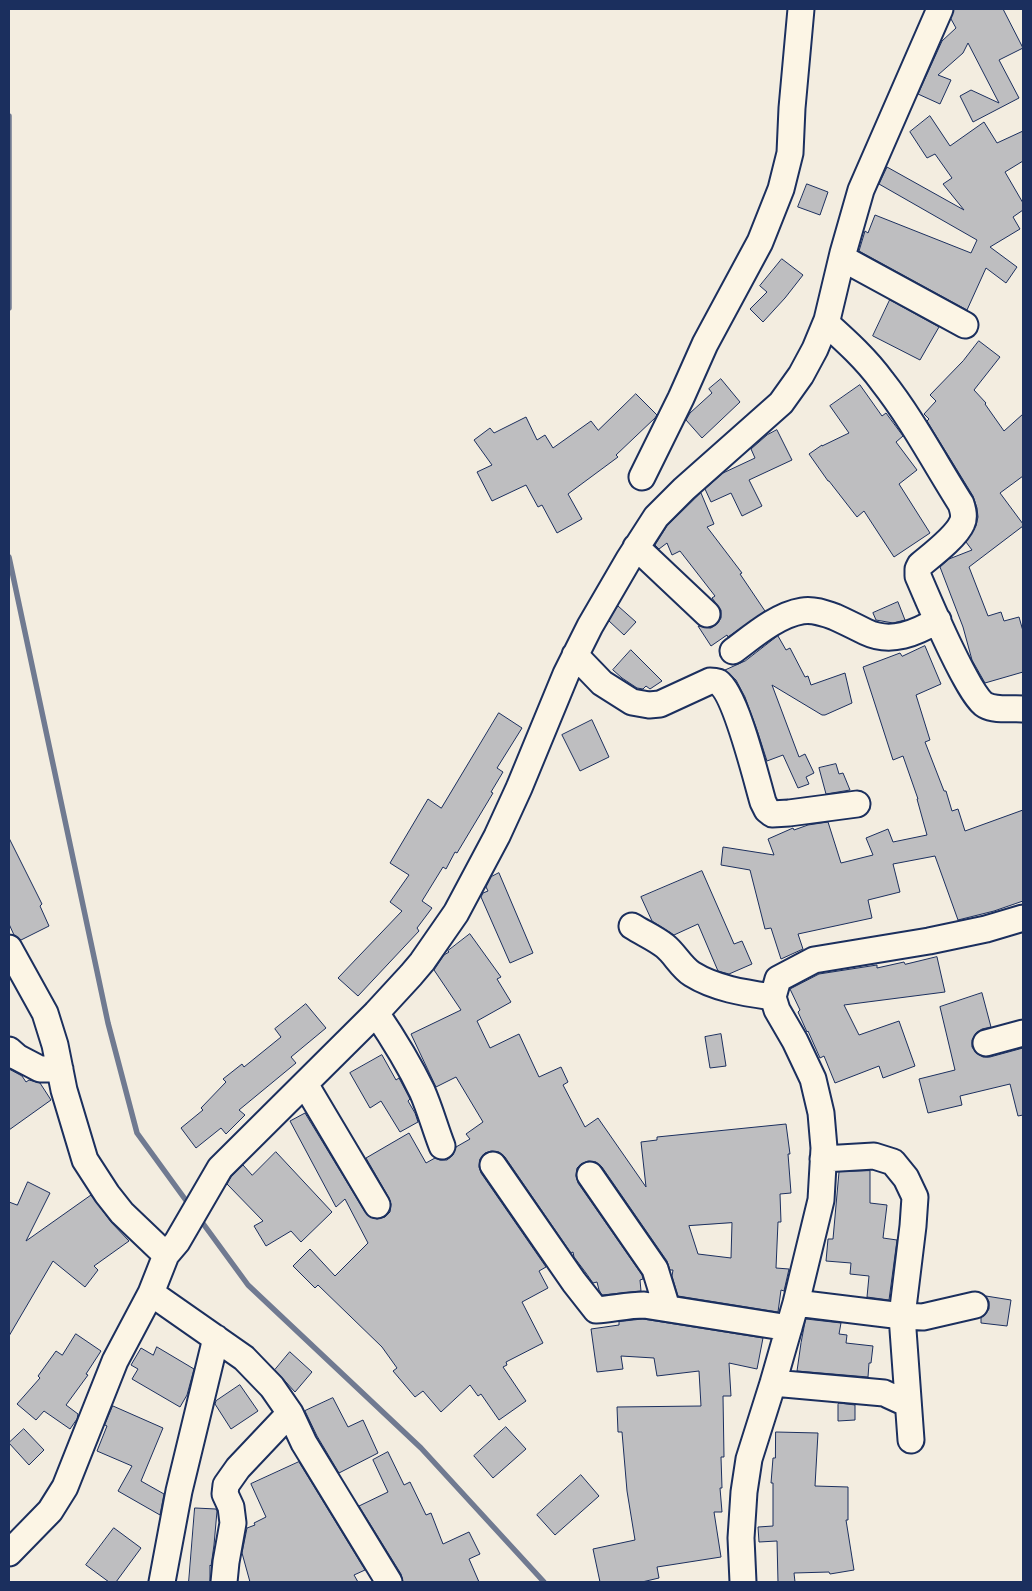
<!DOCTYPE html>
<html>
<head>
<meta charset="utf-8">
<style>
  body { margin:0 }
  #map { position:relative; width:1032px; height:1591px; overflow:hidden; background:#f3ede0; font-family:"Comic Neue",sans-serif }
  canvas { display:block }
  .frame { position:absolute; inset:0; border:10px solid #1b2f5e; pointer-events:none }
</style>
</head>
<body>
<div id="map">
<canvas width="1032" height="1591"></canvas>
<div class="frame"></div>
</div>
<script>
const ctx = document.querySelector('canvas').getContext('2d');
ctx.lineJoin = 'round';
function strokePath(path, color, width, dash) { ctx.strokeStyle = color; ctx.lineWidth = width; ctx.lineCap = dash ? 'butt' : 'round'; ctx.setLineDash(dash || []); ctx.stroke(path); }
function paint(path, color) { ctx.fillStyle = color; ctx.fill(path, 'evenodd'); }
const stream = new Path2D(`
  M9,116v192
  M9,557l99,466 29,110 53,73
  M199,1218l49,67 173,163 123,134`);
const building = new Path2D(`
  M954,9h49l20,39 -24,12 20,38 -46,24 -13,-26 11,-6 28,13 -31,-60 -5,10 -25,22 13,5 -11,24 -22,-10 24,-53 14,-13 -5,-9z
  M930,116l20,30 34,-24 13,21 26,-12v30l-18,11 18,31v7l-10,7 7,12 -30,18 27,20 -11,16 -20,-15 -19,42 -108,-59 6,-20 3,2 7,-18 96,38 6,-13 -98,-56 8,-17 77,43 -21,-26 9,-6 -17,-24 -8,4 -17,-26z
  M807,184l21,8 -8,23 -22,-8z
  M782,259l21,16 -18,23 -22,24 -13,-13 17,-17 -7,-6z
  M890,300l49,27 -19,33 -47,-24z
  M979,341l21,16 -26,33 12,13 -1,1 19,27 19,-17v62l-23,17 23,31v2l-54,41 19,49 13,-4 3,9 15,-4 4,14v41l-38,11 -13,-23 -9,-33 -23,-60 9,-8 23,-9 -6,-8 10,-16 2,-9 -1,-9 -4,-12 -46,-75 2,-2 -5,-5 12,-13 -6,-6 33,-34z
  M721,379l19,23 -38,36 -16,-18 4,-7 22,-20 -3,-4z
  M860,385l22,31 4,-3 17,23 -7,6 21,28 -18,14 31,49 -36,24 -30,-46 -7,6 -28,-36h-1l-19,-27 13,-9v1l27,-13 -19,-27z
  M636,394l21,21 -2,3 -39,37 2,2 -50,37 14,25 -25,14 -15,-28 -4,2 -12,-22 -34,16 -15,-29 15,-7 -18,-25 16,-12 4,5 32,-16 11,23 8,-5 8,13 38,-27 7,9z
  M777,430l15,30 -43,20 13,26 -20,10 -11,-23 -20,9 -6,-13 18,-16 32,-15 -4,-9 16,-14z
  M701,493l13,31 -7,3 35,46 -2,1 25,37 -37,26 -1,-2 -16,11 -13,-20 13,2 7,-5 3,-5v-8l-9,-12 3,-2 -35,-45 -8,4 -5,-12 -8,6 -4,-4 12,-19z
  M898,602l7,18 -12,3 -17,-3 -3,-7z
  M618,606l18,16 -12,13 -15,-14z
  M778,636l8,14 4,-2 15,29 3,-1 3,9 34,-12 7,30 -27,12h-3l-50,-30 27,72 6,-3 9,19 -8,4 3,7 -11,4 -15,-33 -16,6 -9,-28 -13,-36 -9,-17 -11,-10 20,-9z
  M925,646l16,38 -25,11 14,45 -5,2 19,49h2l6,20 6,-2 7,22 58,-21v91l-29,10 -36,9 -23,-64 -42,8 7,28 -32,8 4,18 -74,16 5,15 -22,10 -10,-31 -6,1 -15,-59 -29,-5 2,-18 51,8 -6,-16 25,-11 1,2 14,-5 20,-3 13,41 32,-8 -7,-17 22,-9 5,13 34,-7 -10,-36h1l-15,-43 -10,4 -30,-93 37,-14 2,3z
  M631,650l31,31 -12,8 -4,-3 -3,3 -6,-1 -15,-10 -9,-8z
  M499,713l23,15 -25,40 6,4 -12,20 2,1 -36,60 -2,-1 -9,17 -3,-2 -21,34 10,7 -15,20 2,3 -61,65 -20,-18 64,-67 -12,-9 19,-27 -19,-12 38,-64 13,9z
  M592,720l17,37 -29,14 -18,-36z
  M836,764l3,10 4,-1 7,17 -24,4 -7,-26z
  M9,838l33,66 -2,2 9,20 -28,14 -7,-5 -5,-11z
  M702,871l32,73 8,-3 10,23 -23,10 -11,-3 -20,-47 -24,11 -22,-14 -11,-24z
  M499,873l34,80 -23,10 -29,-66 2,-4 5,-2 -2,-4 5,-10z
  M470,934l31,43 -4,2 14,23 -34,19 13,27 29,-14 20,43 22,-10 7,15 -5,3 22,42 13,-9 48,69 -5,-45 16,-2v-3l129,-13 4,30h-2l3,39 -11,1 1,28h-3l-2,46 13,1 -5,22 -3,-1 -3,22 -100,-16 -6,-20 1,-6h-3l-3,-9 -65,-94 -6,-5 -8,-1 -7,3 -4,4 -1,8 2,7 64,92 1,4 -3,1 1,11 -39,4 -3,-5 -2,-8 -4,1 -7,-10 -12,-16 -1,-5 -2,1 -66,-96 -6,-5 -8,-1 -6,2 -5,6 -1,8 2,6 65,94 -7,4 9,17 -26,14 21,41 -37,19 1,3 -4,2 23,34 -27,19 -18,-26 -3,2 -8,-11 -29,27 -18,-21 -8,6 -22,-26 4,-3 -15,-21 -64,-62 -3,3 -22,-22 17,-17 25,27 33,-33 -23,-44 -9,8 -46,-86 15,-8 60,99 5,5 7,2 8,-2 5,-5 1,-8 -2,-6 -23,-40 43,-25 17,30 9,-5 5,2h7l6,-5 3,-8 14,-8 -4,-5 17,-12 -27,-45 -20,10 -25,-53 50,-24 -27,-40 10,-15 5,-3 -1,-1zM732,1223l-1,35 -33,-4 -9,-28z
  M937,957l8,35 -101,13 15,30 40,-14 16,45 -32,12 -4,-12 -44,17 -11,-27 -4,2 -12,-27 -1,1 -9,-20 2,-2 -10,-21 29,-15 58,-9v3l27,-6 1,2z
  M982,993l9,34 -9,2 -6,4 -4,7v7l4,6 7,4h7l33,-9v67l-5,1 -8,-32 -50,12 2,9 -34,8 -9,-34 36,-9 -15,-63z
  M306,1004l20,24 -35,29 5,6 -57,47 6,5 -19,19 -5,-6 -25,20 -15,-20 22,-18 -2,-2 25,-26 -3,-3 19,-15 2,3 37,-30 -6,-8z
  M721,1034l5,32 -16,2 -5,-31z
  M382,1055l14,25 3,-2 11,21 -2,2 7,12 3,9 -18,10 -19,-31 -11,7 -20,-35z
  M9,1069l13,7 4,6 3,-2 11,3 11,17 -42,30z
  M276,1152l56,60 -31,30 -10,-11 -25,15 -12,-20 9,-5 -36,-37 4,-7 12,-12 9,10z
  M870,1171v32l17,2 -4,33 14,2 -8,60 -22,-3 2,-21 -19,-2 1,-11 -25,-2 2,-22h5l6,-67z
  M28,1182l22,11 -24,48 65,-46 20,27 18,19 -35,25 4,4 -13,17 -32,-26 -44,75v-134l8,3z
  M986,1296l25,4 -4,26 -26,-3v-6l4,-2 4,-6v-7z
  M643,1319l120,19 -6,31 -28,-6 2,33h-8l1,61h-3l1,31h-2l2,24h-8l7,45 -64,10 2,11 -17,4h-42l-7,-33 42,-9 -8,-49 -5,-59h-4l-1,-25 84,-1 -2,-35 -42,5 -3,-18 -33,-2 2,13 -26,3 -6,-43 28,-4v-3z
  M806,1319l35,4 -2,11 8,1 -1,8 27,3 -2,17h-2l-1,14 -71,-6 4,-28z
  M76,1334l25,17 -15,23 2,1 -22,30 12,9 -1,5 -7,10 -26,-18 -8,9 -19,-16 23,-26 -2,-2 18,-25 6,4z
  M157,1347l37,22 -7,26 -7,12 -48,-28 6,-10 -7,-4 10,-17 12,7z
  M290,1352l22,20 -17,20 -20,-22z
  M240,1385l18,26 -27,18 -16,-25 1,-3z
  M333,1398l15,29 15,-7 15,33 -39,20 -22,-37 -12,-25z
  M839,1403l16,2v15l-17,1v-16z
  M113,1406l50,22 -22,53 23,13 -4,21 -42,-24 14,-25 -35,-15 10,-25 -2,-1z
  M506,1427l20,22 -33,29 -19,-22z
  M24,1429l20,21 -15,15 -20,-22z
  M776,1432l42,1 -3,53 33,1v33h-2l8,50 -24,4 -1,-2 -35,1 1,9h-17l-1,-41 -18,1 -1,-15 15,-1v-43h-2l2,-25h2z
  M388,1452l16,33 6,-3 16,33 5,-2 12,31 26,-12 11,22 -11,5 10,23h-76l-2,-8 -42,-68 29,-14 -15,-32z
  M299,1462l66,108 -11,5 4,7h-108l-8,-29 5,-25 8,-3 -1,-2 12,-6 -15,-33z
  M581,1475l18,21 -44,39 -18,-20z
  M195,1508l21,1 1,2 -3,34 -3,21 -1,-1v17h-21z
  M114,1528l27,20 -25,34h-7l-23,-17z`);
const minor = new Path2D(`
  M842,258l123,67
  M826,323c20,18 40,36 56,58 30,38 53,82 79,123 2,6 4,13 1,19 -6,14 -30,32 -42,42l-2,4v7c9,21 51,121 67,129 11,6 26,3 38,4
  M642,477l39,-79 24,-54 55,-102 21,-53 9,-36 2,-45 9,-99
  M636,547l71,67
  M733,651c19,-14 44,-36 69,-40 11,-2 22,2 33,6 11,5 21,10 31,15 25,12 50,1 72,-12
  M575,655l27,28 30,19 17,3 11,-1 50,-23c3,0 5,0 8,1 18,12 38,96 45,120l4,8 5,4 17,-1 68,-9
  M632,926c11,7 23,12 33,20 10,8 16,21 27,28 24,15 54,19 81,23
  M9,948l36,65 10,32 9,45 21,70 22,34 15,19 44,42
  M376,1013c17,25 33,51 46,78 8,18 13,37 20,55
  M986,1043l37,-10
  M9,1050l8,7 23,12h20
  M305,1084l72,121
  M823,1159l51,-3 19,6 13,16 9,19 -2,29 -11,90 9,124
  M493,1165l81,117 22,28c16,-1 32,-5 48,-5l145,23
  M590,1175l65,94 12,39
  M151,1293l93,65 28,29 18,26 14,30 85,139
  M796,1303l106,13 21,1 52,-12
  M773,1383l111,10 24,11
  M9,1553l41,-42 15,-24 50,-126 36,-68 15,-38 11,-13 43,-74 156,-155 35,-38 11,-13 34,-49 41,-77 22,-48 47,-114 24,-48 39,-67 27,-42 28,-28 97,-86 20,-28 14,-26 12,-29 16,-67 18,-63 79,-181
  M162,1582l17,-91 37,-153
  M224,1582l2,-20 7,-39 -2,-16 -6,-13 1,-9 12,-17 52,-55
  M743,1582l-2,-44 3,-46 5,-33 24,-76 23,-80 25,-103 3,-52 -3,-35 -8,-34 -18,-38 -18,-31 -4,-13 5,-18 36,-19 115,-19 57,-12 37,-11`);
strokePath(stream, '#707a91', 5.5);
paint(building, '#bebec0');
strokePath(building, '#1b2f5e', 1);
strokePath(minor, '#1b2f5e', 29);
strokePath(minor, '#fcf5e5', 25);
</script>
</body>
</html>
